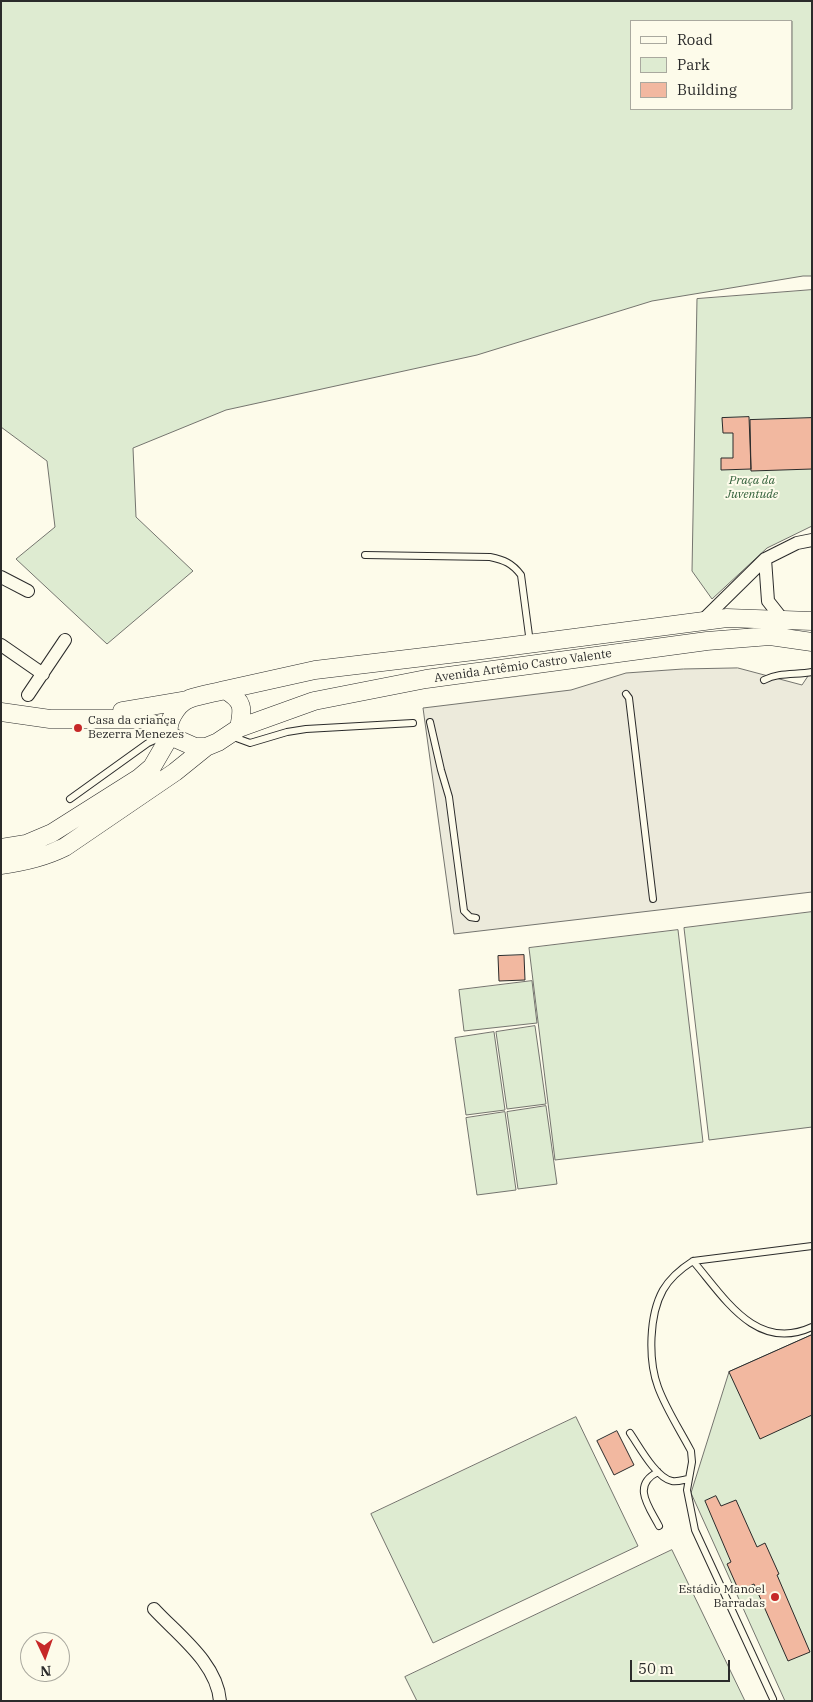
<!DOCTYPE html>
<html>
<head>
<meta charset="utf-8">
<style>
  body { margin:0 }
  #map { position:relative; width:813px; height:1702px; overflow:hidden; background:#fdfbea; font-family:"IBM Plex Serif",serif }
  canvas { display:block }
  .frame { position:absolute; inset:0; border:2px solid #2b2b2b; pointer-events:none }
  .legend { position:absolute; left:630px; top:20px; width:162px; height:90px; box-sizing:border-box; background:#fdfbea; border:1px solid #a9a89e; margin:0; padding:6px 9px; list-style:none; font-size:15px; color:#2b2b2b }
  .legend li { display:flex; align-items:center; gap:10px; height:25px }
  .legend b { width:25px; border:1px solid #a9a89e }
  .north { position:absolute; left:20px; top:1632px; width:50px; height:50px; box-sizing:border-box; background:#fdfbea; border:1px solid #a9a89e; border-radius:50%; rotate:177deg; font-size:14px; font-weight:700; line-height:20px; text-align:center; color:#2b2b2b }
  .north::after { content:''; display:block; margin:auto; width:18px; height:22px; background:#c62828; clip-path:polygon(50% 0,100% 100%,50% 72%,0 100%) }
  .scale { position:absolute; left:630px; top:1660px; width:100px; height:22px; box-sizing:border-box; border:2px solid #2b2b2b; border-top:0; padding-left:6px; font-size:15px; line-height:18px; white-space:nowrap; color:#2b2b2b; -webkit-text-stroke:4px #fdfbea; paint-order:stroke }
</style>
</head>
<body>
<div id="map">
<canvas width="813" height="1702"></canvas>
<div class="frame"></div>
<ul class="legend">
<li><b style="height:6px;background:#fdfbea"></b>Road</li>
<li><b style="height:14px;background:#deebd1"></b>Park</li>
<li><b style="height:14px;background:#f2b8a0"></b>Building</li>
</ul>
<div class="north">N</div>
<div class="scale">50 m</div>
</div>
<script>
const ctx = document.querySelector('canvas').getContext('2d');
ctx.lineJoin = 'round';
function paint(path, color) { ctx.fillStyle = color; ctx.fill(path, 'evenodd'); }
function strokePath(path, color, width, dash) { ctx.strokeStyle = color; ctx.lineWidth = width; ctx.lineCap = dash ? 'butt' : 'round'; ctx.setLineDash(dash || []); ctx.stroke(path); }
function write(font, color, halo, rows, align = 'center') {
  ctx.font = font + ' "IBM Plex Serif",serif'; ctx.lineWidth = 4; ctx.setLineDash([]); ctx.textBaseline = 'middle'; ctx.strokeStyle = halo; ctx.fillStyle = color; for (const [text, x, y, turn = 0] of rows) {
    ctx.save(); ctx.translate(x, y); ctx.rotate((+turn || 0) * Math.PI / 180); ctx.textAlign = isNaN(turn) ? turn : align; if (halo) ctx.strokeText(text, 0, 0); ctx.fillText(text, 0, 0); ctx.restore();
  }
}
const green = new Path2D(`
  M1,1h811v275h-9l-151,25 -175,54 -251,55 -93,38 3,69 57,54 -86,73 -91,-85 39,-32 -8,-66 -46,-34zM632,21h160v88h-160z
  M812,290v236l-45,22 -55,51 -20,-28 5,-272z
  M812,912v215l-103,13 -25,-212z
  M678,930l25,212 -148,18 -26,-212z
  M532,981l5,42 -73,8 -5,-41z
  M535,1026l11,78 -39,5 -11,-77z
  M494,1032l11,78 -39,5 -11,-77z
  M546,1106l11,78 -39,5 -11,-77z
  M505,1112l11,78 -39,5 -11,-77z
  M812,1335v366h-27l-94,-208 38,-121z
  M576,1417l62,129 -205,97 -62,-129z
  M672,1550l73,151h-328l-12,-24z`);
const parking = new Path2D(`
  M738,668l64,17 10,-15v222l-358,42 -31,-226 148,-18 55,-17 57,-4z`);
const building = new Path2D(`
  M749,417l2,52 -30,1v-12h12v-25h-10l-1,-15z
  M812,418v51l-61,2 -1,-51z
  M524,955l1,25 -26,1 -1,-25z
  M812,1335v80l-52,24 -31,-67z
  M617,1431l17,34 -20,10 -17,-34z
  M716,1496l5,10 15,-6 21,47 8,-4 14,31 -2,1 33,77 -22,9 -34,-77 -15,7 -12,-27 4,-2 -26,-61z`);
const service = new Path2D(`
  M365,555l125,2c14,3 22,6 31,18l9,68
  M764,680c15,-8 32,-5 48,-8
  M626,694l3,4 24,201
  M430,722l11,48 8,27 15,114 6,6 6,1
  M231,736l19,7 37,-11 19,-3 107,-6
  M70,799l78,-56 18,-8
  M693,1261l119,-15
  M630,1433c9,13 26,45 42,48 5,1 11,-1 16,-2
  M658,1472c-27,13 -9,35 1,54
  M773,1699l-78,-169 -8,-40 5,-28 -1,-11c-11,-21 -25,-42 -33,-64 -10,-27 -9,-72 5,-97 7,-12 19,-22 30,-29 31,36 63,92 119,66`);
const minor = new Path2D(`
  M765,559l3,42 15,19
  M1,577l27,14
  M702,621l63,-62 32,-16 15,-3
  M1,645l42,29
  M28,695l37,-55
  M154,1609c24,26 63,54 66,92`);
const secondary = new Path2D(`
  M225,690l90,-20 159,-19 253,-33 85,3
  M122,711l65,-11
  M1,712l49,7h93l25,12
  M239,728l75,-27 112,-22 281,-38 63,-5 42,6
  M1,848l25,-4 26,-11 87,-55 13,-11 18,-31
  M1,865c23,-3 44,-8 64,-18l110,-75 31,-25 12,-5 21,-14c4,-20 5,-27 -14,-38 -12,3 -25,5 -36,9 -12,5 -24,24 -19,37l25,11h11`);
const markers = [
  [78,728,5,"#c62828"],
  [775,1597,5,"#c62828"]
];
const parkNames = [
  ["Praça da",752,481],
  ["Juventude",752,495]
];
const streetNames = [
  ["Avenida Artêmio Castro Valente",523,666,-8]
];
const poiNames = [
  ["Casa da criança",88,721],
  ["Bezerra Menezes",88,735],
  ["Estádio Manoel",765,1590,"right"],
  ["Barradas",765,1604,"right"]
];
paint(green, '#deebd1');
strokePath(green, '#74746e', 1);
paint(parking, '#eceadb');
strokePath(parking, '#74746e', 1);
paint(building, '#f2b8a0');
strokePath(building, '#2b2b2b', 1);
strokePath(service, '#2b2b2b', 8);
strokePath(minor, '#2b2b2b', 14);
strokePath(secondary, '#2b2b2b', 19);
strokePath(service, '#fdfbea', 6);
strokePath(minor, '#fdfbea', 12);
strokePath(secondary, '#fdfbea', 18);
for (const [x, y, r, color] of markers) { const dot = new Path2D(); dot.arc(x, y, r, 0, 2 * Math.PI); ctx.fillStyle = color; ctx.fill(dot); strokePath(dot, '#fdfbea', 2); }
write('italic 12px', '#34623c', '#fdfbea', parkNames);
write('12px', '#2b2b2b', '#fdfbea', streetNames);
write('12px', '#2b2b2b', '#fdfbea', poiNames, 'left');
</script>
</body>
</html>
